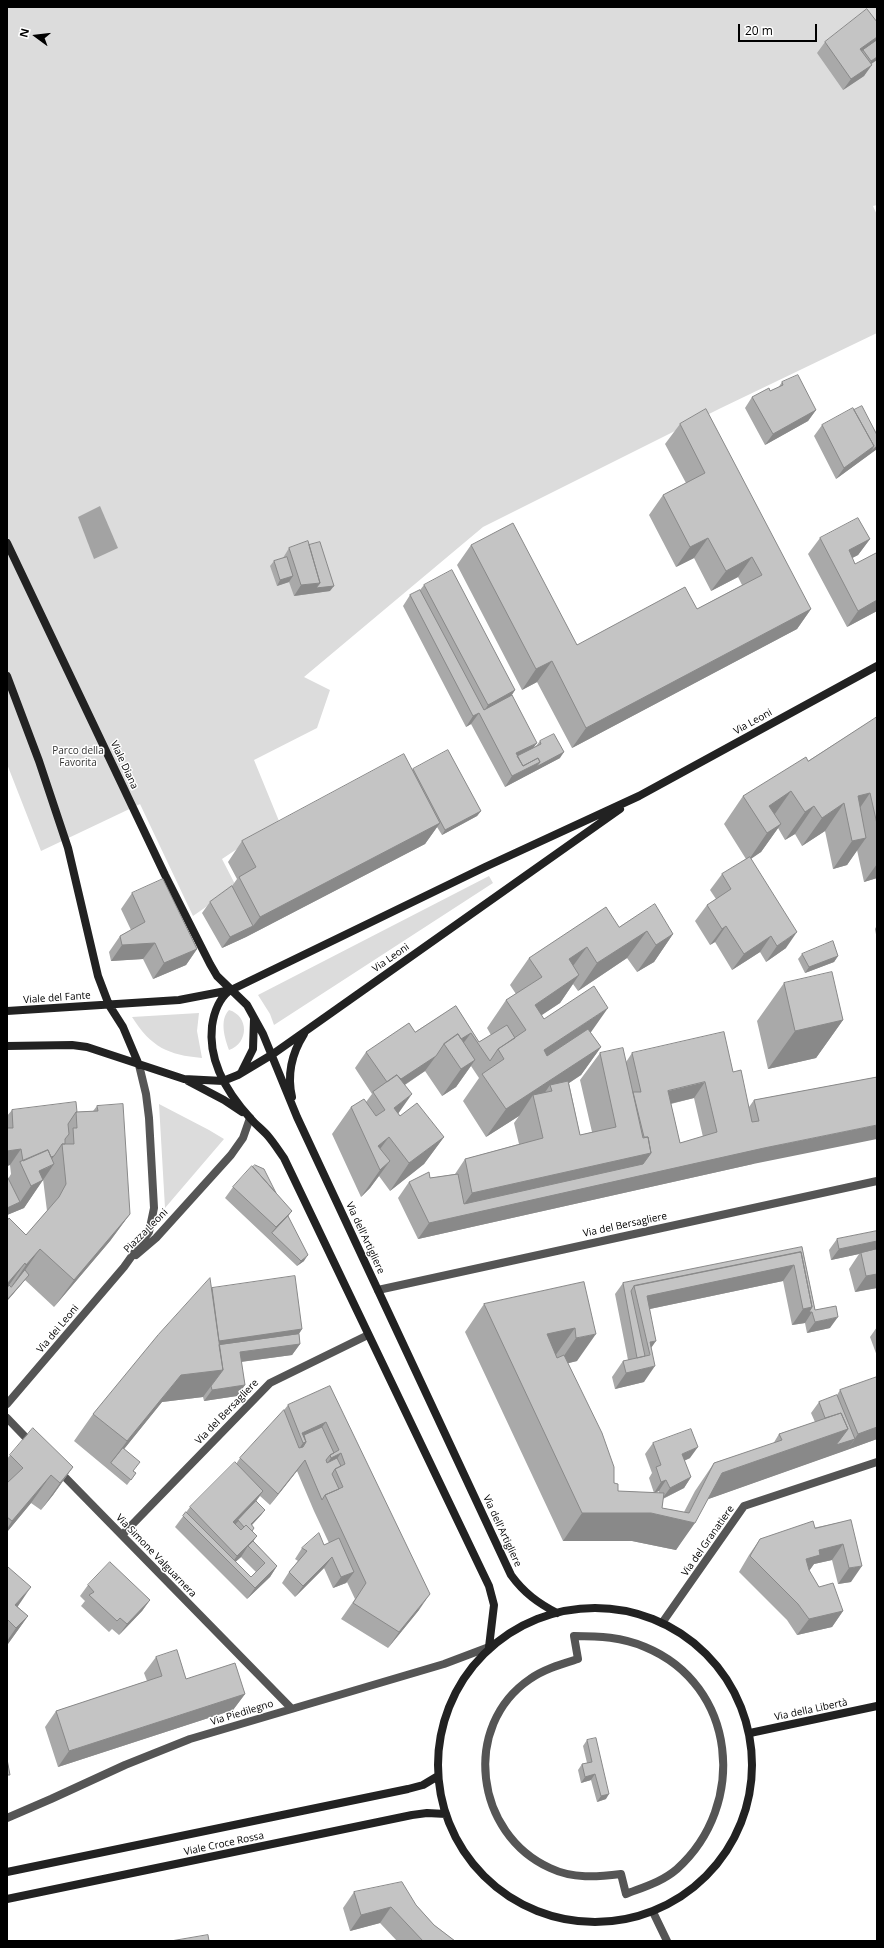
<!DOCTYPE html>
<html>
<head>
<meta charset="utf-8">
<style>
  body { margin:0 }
  #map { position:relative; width:884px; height:1948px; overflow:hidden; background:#fff; font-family:"Open Sans",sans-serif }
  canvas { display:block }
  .frame { position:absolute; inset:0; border:8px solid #000; pointer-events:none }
  .north { position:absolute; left:16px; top:16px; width:40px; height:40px; -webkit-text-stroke:3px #fff; paint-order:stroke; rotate:285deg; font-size:11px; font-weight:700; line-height:16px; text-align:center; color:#000 }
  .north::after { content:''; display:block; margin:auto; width:14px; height:18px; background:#000; clip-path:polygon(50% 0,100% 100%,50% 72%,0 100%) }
  .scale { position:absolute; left:738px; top:24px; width:79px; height:18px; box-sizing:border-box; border:2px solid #000; border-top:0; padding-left:5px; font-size:12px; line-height:14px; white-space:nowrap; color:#000; -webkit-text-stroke:3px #fff; paint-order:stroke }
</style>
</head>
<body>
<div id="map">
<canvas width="884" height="1948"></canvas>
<div class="frame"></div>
<div class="north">N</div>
<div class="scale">20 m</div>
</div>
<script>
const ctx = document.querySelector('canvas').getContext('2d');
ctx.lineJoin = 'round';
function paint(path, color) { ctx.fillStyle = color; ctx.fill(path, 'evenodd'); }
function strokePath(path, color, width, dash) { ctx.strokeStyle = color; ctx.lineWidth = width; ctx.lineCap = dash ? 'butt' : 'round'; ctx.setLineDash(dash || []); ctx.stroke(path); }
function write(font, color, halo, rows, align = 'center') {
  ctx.font = font + ' "Open Sans",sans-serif'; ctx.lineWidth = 3; ctx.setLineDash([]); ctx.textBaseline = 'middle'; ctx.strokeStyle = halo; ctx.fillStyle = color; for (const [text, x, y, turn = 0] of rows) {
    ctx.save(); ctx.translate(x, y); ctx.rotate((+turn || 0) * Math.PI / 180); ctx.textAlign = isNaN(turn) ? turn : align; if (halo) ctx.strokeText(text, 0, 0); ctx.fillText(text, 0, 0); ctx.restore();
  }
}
const green = new Path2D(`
  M7,7h870v198l-4,1 4,9v118l-156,75 -238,119 -179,150 26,13 -13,38 -63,32 25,61 -57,38 14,27 -43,30 -53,-112 -99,47 -34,-87z
  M489,876l4,7 -219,142 -4,-11 -12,-19z
  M229,1010c20,6 20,33 0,40 -4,-11 -10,-30 0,-40z
  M199,1013l-2,18 5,27c-34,-3 -51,-11 -70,-41z
  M159,1104l50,26 15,9 -59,69z`);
const water = new Path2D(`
  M100,506l18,42 -24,11 -16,-42z`);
const street = new Path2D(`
  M136,1255l20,-17 75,-83 12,-17 7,-20
  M378,1290l499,-109
  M7,1404l117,-137 25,-35 5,-24 -5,-90 -3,-24 -7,-29
  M7,1418l26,27
  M58,1470l233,238
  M122,1535l148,-152 98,-48
  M662,1623l82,-117 133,-44
  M574,1636c25,0 48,1 71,11 92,38 103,158 32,222 -15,13 -33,18 -51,25l-5,-20c-24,3 -48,5 -71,-6 -75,-34 -89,-142 -20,-189 14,-10 32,-15 48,-20z
  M7,1818l44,-19 74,-34 65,-26 254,-75 45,-17
  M653,1912l14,29`);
const secondary = new Path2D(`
  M7,543l158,332 45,89 7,12 30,29 16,29 34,83 214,458c13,18 27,28 46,38
  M7,676l32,85 29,87 30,128 11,29 14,22 16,38
  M229,991c-11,9 -15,21 -17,35 -4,35 15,67 39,93 5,6 12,11 17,17 6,7 11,15 16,22l205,428 5,19 -5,42
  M7,1011l172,-11 52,-10 254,-123 154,-71 238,-130
  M7,1046l65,-1 15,2 97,32 39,2 15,-6 35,-21 347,-245
  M242,1071l11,-22 1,-30
  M188,1081l36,19 18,12
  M292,1097c-5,-22 0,-44 12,-63
  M438 1765a157 157 0 1 1 314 0a157 157 0 1 1-314 0Z
  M750,1733l127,-27
  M7,1872l401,-83 15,-4 15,-9
  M7,1899l405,-84 15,-2 19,1`);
const wall = new Path2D(`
  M877,22l-6,42 -7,12 -21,14 -26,-37 8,-11z
  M782,382l34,28 -8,11 -43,24 -20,-37 7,-11 26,-9z
  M854,410l23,25v14l-41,30 -22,-43 8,-11z
  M680,424l131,185 -14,20 -225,119 -35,-66 -15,8 -65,-125 14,-20 106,100 120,-36 45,-24 -4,-8 -27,14 -17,-33 -18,9 -27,-52 14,-20 23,-12 -21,-39z
  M820,538l50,1 -12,16 -6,3 25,53 -30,16 -39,-73z
  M309,545l21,46 -36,5 -5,-14 -12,4 -7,-20 4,-5 9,-3 6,-10z
  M424,585l91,105 -3,5 21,53 3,-2 4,-5 20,17 -55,29 -34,-63 -5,3 -63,-121 7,-11 10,-5z
  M877,717v161l-13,4 -7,-32 -10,15 -14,4 -8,-38 -23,15 -7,-12 -10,6 -7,-12 -17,24 -10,6 35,90 -20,14 -6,-10 -28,18 -17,-28 -5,3 -15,-24 12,-16 9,-6 -6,-9 12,-16 24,-15 -22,-35 19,-28 65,-35z
  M413,769l68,42 -4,5 -35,19 -5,-8 -12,17 -179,93 -24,11 -20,-35 8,-11 22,-16 5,-7 -9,-17 14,-21 170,-71z
  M132,893l65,56 -11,16 -33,14 -10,-20 -32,2 -2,-9 11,-16 11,-6 -10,-21z
  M877,925v15l-2,-11z
  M619,927l54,7 -19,28 -17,10 -10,-14 -49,33 -5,-7 -13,19 -19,12 3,4 47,14 10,14 -20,28 -12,8 11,52 12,-3 -12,-52 20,-27 26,9 6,-9 101,19 16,35 5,-7 123,-23 -124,87 -335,75 -20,-41 11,-16 21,-4 25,-4 10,-15 54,-15 -5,-21 5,-7 -33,21 -23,-36 16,-23 -8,-12 -15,21 -14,9 -17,-25 -20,14 -7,28 2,3 44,21 -20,27 -34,27 -11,-15 -9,12 -9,9 -29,-63 19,-27 15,-5 6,-8 -17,-26 11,-16 49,-20 41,-26 23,36 12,-7 -4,-7 19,-28 10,-6 -6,-9 19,-27zM694,1098l9,39 -23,6 -9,-39z
  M802,954l36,2 -4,6 -29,11 -7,-14z
  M784,983l59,37 -27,38 -48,11 -11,-48z
  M97,1106l33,108 -20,27 -56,66 -29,-27 -18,21v-80l19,14 21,-24 -4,-32 -19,29 -17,7 1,-36 3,-5 -1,-9 -3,1v-50l5,-6 65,2 16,-1z
  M253,1167l23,26 12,23 16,45 -7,5 -72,-68 8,-11z
  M877,1231v57l-22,4 -6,-23 10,-15 -28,6 -2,-10 8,-11z
  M802,1247l13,63 15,18 -23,5 -2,-10 -13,2 -9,-44 -133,28 1,39 -7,34 -29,7 -3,-12 11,-16 5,-1 -13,-66 8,-11z
  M584,1282l-7,79 -9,2 46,120 4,8 41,2v-2l-5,2 -5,-15 3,-5 -7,-19 8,-11 37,15 -6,3 7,16 -7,11 -21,11 -1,9 22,4 11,-21 19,-28 59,-19 6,-10 36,-12 -4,-9 8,-11 18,-7 3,-5 37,-13v62l-169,60 -32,51 -44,-9h-69l-98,-209 19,-28z
  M212,1288l90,41 -3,5 1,10 -8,11 -51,7 4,23 -8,11 -33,5 -1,-4 -41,5 -38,47 9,22 3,2 -9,12 -53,-44 19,-27z
  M877,1327v29l-7,-19z
  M330,1386l89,224 -31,38 -47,-29 14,-20 -8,-17 -1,1 -13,5 -9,-20 -29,29 -13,-14 7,-11 9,-11 -3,-2 7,-11 22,-3 5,-2 -15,-32 -17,-40 -27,34 -10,-9 -4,5 9,9 -4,5 -9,10v6l5,5 -4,5 24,25 -7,11 -23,22 -72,-72 15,-20 46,-43 4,-6 44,-48 4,-5zM241,1557l15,15 -5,5 -16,-15z
  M10,1455l63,12 -20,28 -12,15 -10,-7 -24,29v-73z
  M851,1520v62l-13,2 -6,-24 -18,4 -5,7 10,16 24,24 -11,16 -35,8 -10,-15 -48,-48 10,-17 11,-16z
  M7,1567l11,40 10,9 -21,29z
  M88,1585l62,15 -8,11 -23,24 -7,-6 -3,3 -28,-26 4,-5 -5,-5z
  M156,1657l30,22 59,15 -12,16 -175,57 -13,-40 11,-16 91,-30 -3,-8z
  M587,1740l19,59 -9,3 -6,-22 -10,3 -3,-13 4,-6 5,-1 -4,-17z
  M354,1892l62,13 18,20 21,16h-58l-17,-18 -30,8 -7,-23z`);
const shadedWall = new Path2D(`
  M877,37v5l-14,8 -4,5 1,-6z
  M877,57v3l-10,7 4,-6z
  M872,65l-8,11 -21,14 8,-11z
  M816,410l-8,11 -43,24 8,-11z
  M874,446h3v3l-41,30 8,-11z
  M708,538l-14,20 -18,9 14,-20z
  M870,539l-12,16 -21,11 12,-16z
  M752,557l-14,20 -27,14 15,-20z
  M293,576l-4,6 -12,4 3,-6z
  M320,583l14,3 -4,5 -36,5 7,-11z
  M877,600v11l-30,16 11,-16z
  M811,609l-14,20 -225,119 14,-20z
  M552,661l-15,21 -15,8 14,-21z
  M515,690l-11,16 -23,10 7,-11z
  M479,713l-8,11 -5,3 7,-11z
  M537,743l-8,11 -17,5 4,-6z
  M564,752l-4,6 -55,29 7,-11 28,-14z
  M791,791l-19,27 -3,-12z
  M870,793l-19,28 7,-25z
  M844,803l-19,28 -23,15 20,-28z
  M814,806l-19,28 -10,6 20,-28z
  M481,811l-4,5 -35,19 3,-5z
  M440,823l-15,21 -179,93 -24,11 8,-11 23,-11 7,-9z
  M781,824l-20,28 -13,9 19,-28z
  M866,838l-19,27 -14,4 19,-28z
  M877,864v14l-13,4z
  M726,926l-11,16 -5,3 12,-16z
  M647,931l-20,27 -49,33 19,-28z
  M797,932l-11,16 -20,14 11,-16z
  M673,934l-19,28 -17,10 19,-27z
  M771,936l-11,16 -28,18 12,-16z
  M155,943l-12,16 -32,2 11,-16z
  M587,947l-20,27 2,-15z
  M197,949l-11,16 -33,14 11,-16z
  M838,956l-4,6 -29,11 4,-6z
  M579,975l-19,28 -36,24 11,-22z
  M608,1008l-19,27 -65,43 20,-28z
  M843,1020l-27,38 -48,11 27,-38z
  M471,1033l-12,16 -12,-1z
  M601,1047l-20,28 -33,22 4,-6 -2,-6 -13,19 -4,-9 -14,21 -33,21 20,-28z
  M436,1056l-11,15 -45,30 9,-15z
  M475,1060l-19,27 -14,9 19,-27z
  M705,1082l-11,16 -38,9 12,-16z
  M412,1094l-19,27 1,-13z
  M877,1125v14l-124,25 -335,75 11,-16 26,-6 17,-24 179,-40 113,-5z
  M389,1137l-15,20 4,-11z
  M444,1137l-20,27 -34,27 19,-28z
  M21,1149l-11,16 -3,1v-15z
  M54,1156l-9,13 9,-5 -30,44 -17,7v-7l13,-6 11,-16 -8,-17z
  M390,1161l-20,27 -9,9 19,-27z
  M292,1211l-8,11 -12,11 4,-6z
  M130,1214l-20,27 -56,66 20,-27z
  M877,1241v10l-16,2 -2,1 -28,6 8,-11z
  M40,1249l-19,27 -14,17 19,-28z
  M308,1255l-4,6 -7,5 4,-5z
  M25,1263l-18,25v-4z
  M794,1265l-11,16 -143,30 -5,-21z
  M877,1274v14l-22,4 11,-16z
  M29,1275l-4,5 -18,21v-1z
  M812,1307v5l-7,11 -13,2 11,-16z
  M838,1317l-8,11 -23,5 8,-11z
  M575,1328l-20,28 -8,-22z
  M302,1329l-11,16 -84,12 3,-15z
  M596,1334l-19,27 -20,5 19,-28z
  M656,1341l-7,10 1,-9z
  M300,1344l-8,11 -60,8 8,-11z
  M655,1366l-11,16 -29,7 11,-16z
  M223,1370l-20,27 -41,5 -50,62 -1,-1 16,-22 54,-66z
  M245,1385l-8,11 -33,5 8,-11z
  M326,1422l-12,16 -8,4 -11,16 -3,1 11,-16 -1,-10z
  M877,1427v12l-30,11 11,-16z
  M848,1429l7,10 -8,11 -144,51 19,-28z
  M698,1447l-8,11 -16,7 8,-11z
  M341,1453l-11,16 -10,5 11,-16z
  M305,1460l-8,11 -27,34 8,-11z
  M73,1467l-20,28 -12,15 19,-27z
  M51,1475l-20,28 -24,29v-3l5,-8z
  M691,1477l-7,11 -22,11 8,-11z
  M666,1480l-7,11 -5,2 7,-11z
  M263,1491l-11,16 -30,31 11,-16z
  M265,1510l-4,5 -14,15 4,-6z
  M582,1513h69l44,10 -19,27 -44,-9h-69z
  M257,1536l-8,11 -1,-1 -7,11 -9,8 -1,-1 6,-8z
  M843,1544l-11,16 -18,4 -5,7 -3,-12 13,-9z
  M332,1557l-8,11 -29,29 8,-11z
  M277,1566l-7,11 -23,22 8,-11z
  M862,1566l-11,16 -13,2 11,-16z
  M354,1572l-8,11 -13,5 8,-11z
  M31,1587l-19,28 3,-10z
  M430,1594l-11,16 -31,38 11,-16z
  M150,1600l-8,11 -23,24 8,-11z
  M843,1611l-11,16 -35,8 12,-16z
  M28,1616l-20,28 -1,1v-4l9,-13z
  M245,1694l-12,16 -175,57 11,-16z
  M595,1774l-4,6 -10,3 4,-6z
  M609,1794l-3,5 -9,3 4,-6z
  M391,1907l-11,16 -30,8 11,-16z`);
const building = new Path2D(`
  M867,9l10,13v15l-17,12 12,16 -21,14 -26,-37z
  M877,40v17l-6,4 -8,-11z
  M798,375l18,35 -43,24 -21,-37 17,-9 1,3 13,-6 -1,-3z
  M862,406l15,29v11l-7,6 4,-6 -20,-36z
  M853,408l21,38 -30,22 -22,-43z
  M706,409l105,200 -225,119 -34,-67 -16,8 -65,-124 42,-22 64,122 108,-58 12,22 65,-34 -10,-18 -26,14 -18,-33 -18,9 -27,-52 42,-22 -25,-49z
  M858,518l12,21 -21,11 6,14 21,-11 1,1v46l-19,11 -38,-73z
  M308,541l12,42 -19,2 -12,-37z
  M320,542l14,44 -18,2 4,-5 -11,-38z
  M287,557l6,19 -13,4 -6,-19z
  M452,570l63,120 -27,15 -64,-120z
  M420,590l64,120 28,-15 25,48 -21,10 7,13 15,-8 2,4 -28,14 -33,-63 -6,3 -63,-121z
  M877,717v107l-7,-31 -12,3 8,42 -14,3 -8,-38 -22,15 -8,-12 -9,6 -14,-21 -22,15 12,18 -14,9 -24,-37 63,-39 2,4z
  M554,734l10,18 -28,15 4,-5 -2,-4 -15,8 -6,-10 24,-12 -1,-3z
  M448,750l33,61 -36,19 -32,-61z
  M404,754l36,69 -180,94 -21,-40 17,-10 -14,-26z
  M750,857l47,75 -20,14 -6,-10 -27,18 -18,-28 -4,3 -15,-24 24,-16 -9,-15z
  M163,879l34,70 -33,14 -9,-20 -33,2 -2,-9 25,-14 -13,-29z
  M232,886l21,40 -23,11 -20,-35z
  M655,904l18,30 -17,11 -9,-14 -50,32 -10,-16 -18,12 10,16 -44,30 9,14 50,-33 14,22 -64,42 3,6 41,-27 13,18 -95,62 -24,-35 22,-15 -6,-10 28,-19 -20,-30 36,-23 -13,-19 77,-51 13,20z
  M833,941l5,15 -29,11 -7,-13z
  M832,972l11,48 -48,11 -11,-48z
  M456,1006l23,36 28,-17 8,13 -17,11 -8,12 -19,-28 -10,6 -3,-5 -14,10 -8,12 -35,23 -4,-4 -10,7 -21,-30 43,-29 6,9z
  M724,1032l9,40 8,-2 11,52 7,-1 -5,-21 123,-23v48l-113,23 -335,75 -20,-41 20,-10 1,6 28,-4 6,30 179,-40 8,-11 -3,-16h-4l-11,-45h8l-9,-39zM705,1082l12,50 -37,11 -12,-52z
  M458,1034l17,26 -14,9 -17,-25z
  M623,1048l20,90 5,-1 3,16 -179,40 -7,-34 78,-21 -10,-43 19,-4 -2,-6 18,-4 12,54 36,-8 -16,-74z
  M397,1075l15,19 -18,14 6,8 17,-13 27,34 -35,26 -20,-26 -11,9 12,15 -10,9 -29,-63 13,-8 12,17 9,-6 -12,-18z
  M76,1102l1,10h-1l-8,12 1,10 -4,5v5h-3l-8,12 -3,1 -3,-7 -25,11 -2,-12 -14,2v-23h6l-1,-18z
  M123,1104l7,110 -56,66 -34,-31 -14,16 -1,-2 -18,21v-63l2,-3 17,17 33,-38 7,-13 -4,-40h12l-1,-16h4l-1,-16 22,-1 -1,-5z
  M48,1150l6,14 -15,7 4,9 -12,6 -11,-24z
  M255,1165l9,4 12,24 -23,-26z
  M252,1166l40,45 -16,16 -43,-40z
  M7,1176l13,26 -13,6z
  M288,1216l20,39 -7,6 -29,-28z
  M877,1231v10l-38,8 -2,-10z
  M802,1247l13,63 21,-4 2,11 -23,5 -3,-10h-3l3,-5 -11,-55 -167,34 -3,5 14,65 -8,2 -14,-75z
  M877,1249v25l-11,2 -5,-23z
  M801,1252l11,55 -9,2 -9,-44 -147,31 9,45 -6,1 5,24 -29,7 -3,-12 27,-6 -16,-69z
  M25,1270l4,5 -22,25v-12l2,-3 2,2z
  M295,1276l7,53 -83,12 -7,-53z
  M210,1278l13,92 -42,5 -54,66 -34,-27 65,-79z
  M584,1282l12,52 -20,4 -1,-10 -28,6 10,24 7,-3 38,78 12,34v16l4,1v7l46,2 -2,15 27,5 25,-50 68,-23 -3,-6 62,-21 7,16 -126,44 -27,50 -44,-10h-69l-98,-209z
  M299,1334l1,10 -60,8 5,33 -33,5 -1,-4 12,-16 -4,-25z
  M877,1377v50l-19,7 -18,-44z
  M330,1386l100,208 -31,38 -46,-29 13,-20 -41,-88 18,-8 -8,-18 10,-5 -4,-11 -10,5 -1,-3 9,-5 -13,-28 -24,11 4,9 -3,1 -15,-38z
  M837,1395l18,44 -19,6 12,-16 -7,-16 -16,5 -6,-16z
  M284,1410l15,38 4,-1 3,-5 -2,-7 18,-8 12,26 -4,2 -4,5 1,3 10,-5 4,8 -6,3 -3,5 7,15 -14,6 -3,5 -17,-40 -27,34 -38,-36z
  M33,1428l40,39 -13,16 -9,-8 -39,46 -5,-4v-34l16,-15 -13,-13z
  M691,1429l7,18 -16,7 9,23 -21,11 -4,-8 -5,2 -5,-15 5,-2 -8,-22z
  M123,1448l17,14 -7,9 3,2 -5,7 -20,-17z
  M235,1462l28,29 -30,31 8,8 5,-5 11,11 -20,20 -47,-49z
  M256,1501l9,9 -14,14 3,4 -2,3 -6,-6 -2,2 -6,-7z
  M186,1512l65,65 14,-14 -17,-17 5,-5 24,25 -22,22 -72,-72z
  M851,1520l11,46 -13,2 -6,-24 -24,6 1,5 -14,4 3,11 10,17 14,-4 10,28 -34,8 -11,-15 -48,-48 10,-17 53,-18 2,7z
  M319,1533l5,12 15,-7 15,34 -13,5 -9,-20 -29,29 -14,-14 18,-21 -5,-3z
  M110,1562l40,38 -23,24 -7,-6 -3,3 -28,-26 5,-3 -6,-7z
  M7,1567h1l23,20 -16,18 13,11 -12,12 -9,-9z
  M177,1650l9,29 49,-16 10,31 -176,57 -13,-40 106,-35 -6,-19z
  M596,1738l13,56 -8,2 -6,-22 -10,3 -3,-13 10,-2 -5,-22z
  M7,1759l3,16h-3z
  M402,1882l14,23 18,20 21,16h-32l-32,-34 -30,8 -7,-23z
  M208,1935l1,6h-38z`);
const streetNames = [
  ["Via Leoni",753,722,-29],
  ["Viale Diana",124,765,65],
  ["Via Leoni",391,958,-35],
  ["Viale del Fante",57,998,-4],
  ["Via del Bersagliere",625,1225,-12],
  ["Piazza Leoni",146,1231,-45],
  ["Via dell'Artigliere",365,1238,65],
  ["Via dei Leoni",58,1329,-50],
  ["Via del Bersagliere",227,1412,-46],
  ["Via dell'Artigliere",502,1531,65],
  ["Via del Granatiere",708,1541,-55],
  ["Via Simone Valguarnera",156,1556,46],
  ["Via della Libertà",811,1710,-12],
  ["Via Piedilegno",242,1713,-17],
  ["Viale Croce Rossa",224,1844,-12]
];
const parkNames = [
  ["Parco della",78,751],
  ["Favorita",78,763]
];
paint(green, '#dcdcdc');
paint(water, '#a3a3a3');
strokePath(street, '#555', 8);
strokePath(secondary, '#222', 8);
paint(wall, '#a9a9a9');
paint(shadedWall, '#898989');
paint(building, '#c4c4c4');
strokePath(building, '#898989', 1);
write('10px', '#000', '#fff', streetNames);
write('10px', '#333', '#fff', parkNames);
</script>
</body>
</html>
